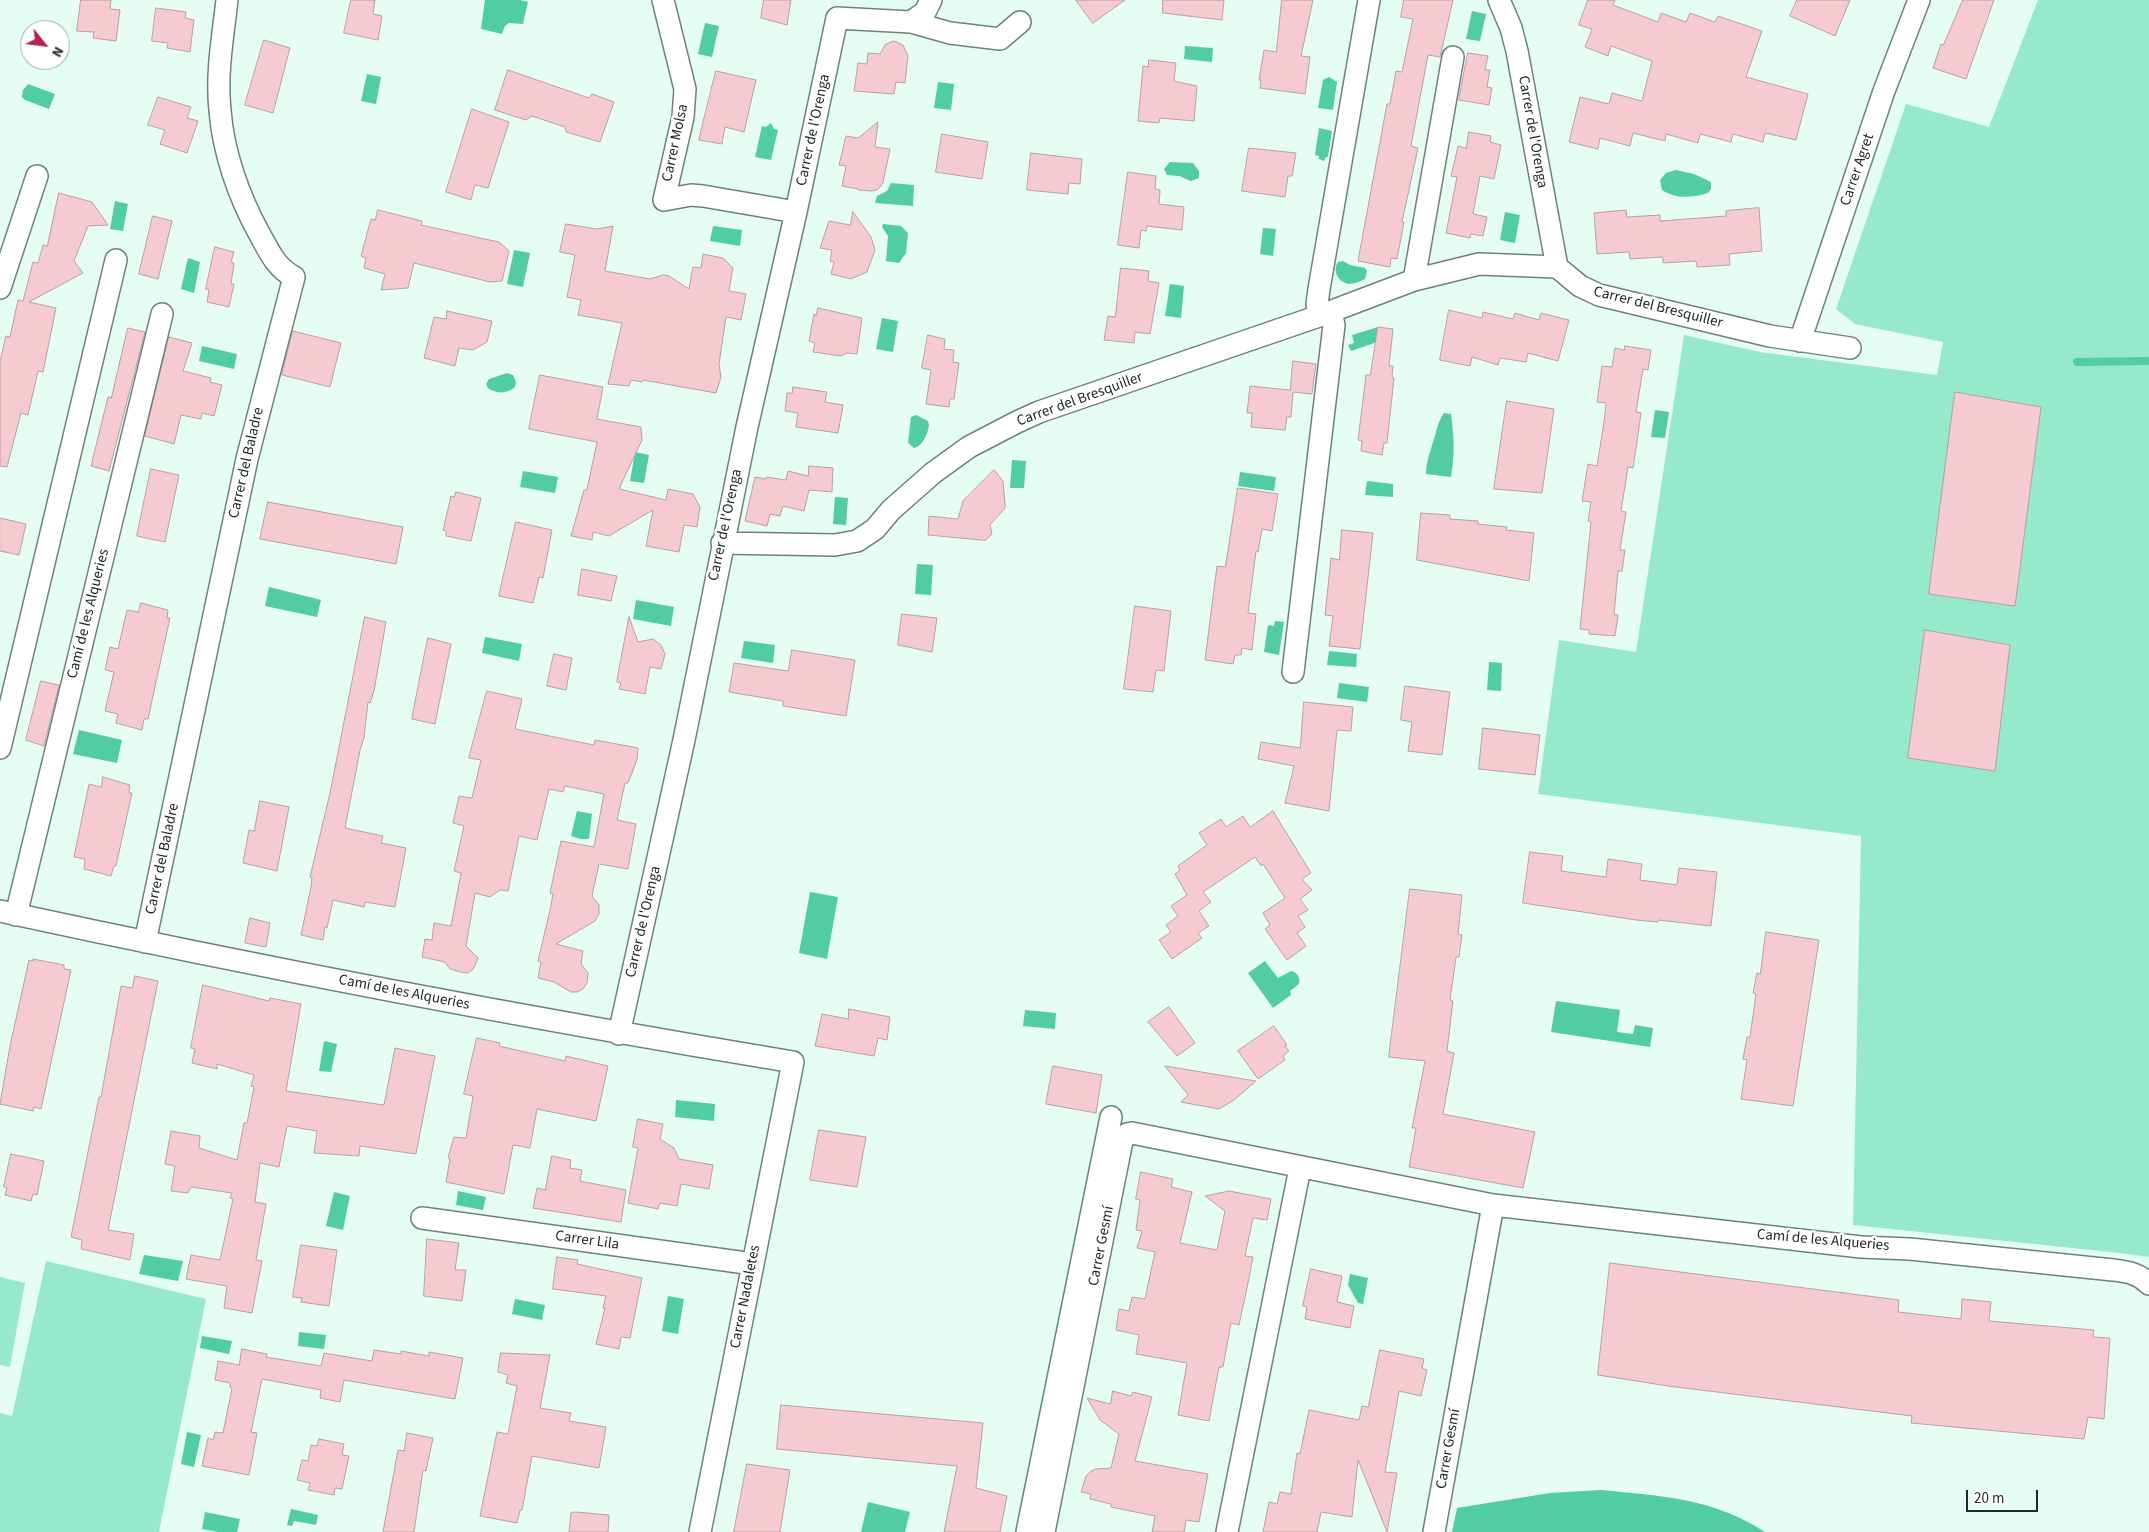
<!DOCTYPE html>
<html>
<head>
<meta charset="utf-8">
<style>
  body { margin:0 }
  #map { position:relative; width:2149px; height:1532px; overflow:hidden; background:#e5fdf3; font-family:"Source Sans 3",sans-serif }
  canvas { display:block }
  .north { position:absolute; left:20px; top:20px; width:50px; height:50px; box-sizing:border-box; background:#fff; border:1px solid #a6a9a8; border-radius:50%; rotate:119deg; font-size:14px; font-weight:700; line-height:20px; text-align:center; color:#202926 }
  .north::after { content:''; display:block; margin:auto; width:18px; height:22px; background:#b32353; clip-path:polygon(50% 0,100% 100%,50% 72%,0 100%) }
  .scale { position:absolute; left:1966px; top:1490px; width:72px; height:22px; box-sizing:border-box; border:2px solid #202926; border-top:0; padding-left:6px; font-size:15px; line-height:18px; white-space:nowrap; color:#202926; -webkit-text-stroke:4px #fff; paint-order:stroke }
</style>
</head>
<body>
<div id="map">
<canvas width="2149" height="1532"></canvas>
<div class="north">N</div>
<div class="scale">20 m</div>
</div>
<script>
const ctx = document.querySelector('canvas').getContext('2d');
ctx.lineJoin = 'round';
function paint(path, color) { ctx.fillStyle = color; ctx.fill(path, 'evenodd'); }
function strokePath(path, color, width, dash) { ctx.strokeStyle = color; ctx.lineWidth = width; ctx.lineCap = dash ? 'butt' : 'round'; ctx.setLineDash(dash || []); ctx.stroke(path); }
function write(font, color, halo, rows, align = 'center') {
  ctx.font = font + ' "Source Sans 3",sans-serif'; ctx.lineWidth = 5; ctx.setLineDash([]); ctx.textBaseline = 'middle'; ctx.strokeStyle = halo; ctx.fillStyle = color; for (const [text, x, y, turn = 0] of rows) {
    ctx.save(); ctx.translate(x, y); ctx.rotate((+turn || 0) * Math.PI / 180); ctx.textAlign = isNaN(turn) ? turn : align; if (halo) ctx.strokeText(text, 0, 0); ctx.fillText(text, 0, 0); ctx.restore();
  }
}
const green = new Path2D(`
  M2038,0h111v1257l-29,-4 -267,-28 8,-389 -323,-42 21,-154 77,12 48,-317 76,17 177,23 6,-33 -88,-18 -19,-15 70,-205 83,23z
  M46,1261l160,38 -47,233h-159v-119l12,3z
  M0,1277l25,6 -15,84 -10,-2z`);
const water = new Path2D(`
  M485,0h35l8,2 -5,22 -14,-1 -4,3 -3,8 -21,-5z
  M1472,11l14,3 -6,27 -14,-2z
  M705,23l14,3 -7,31 -14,-3z
  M1185,46l28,2 -1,14 -28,-3z
  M367,74l14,3 -5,27 -15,-3z
  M1329,77l8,5 -4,28 -15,-2 5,-28z
  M938,82l16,2 -3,26 -17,-2z
  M28,84l27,10 -6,15 -24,-9 -3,-3 1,-7z
  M771,123l3,6 4,1 -7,30 -16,-3 7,-31 4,1z
  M1319,128l13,3 -4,26h-2l-2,4 -5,-2v-3l-4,-1z
  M1170,162l23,1 6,8v7l-8,3 -12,-5 -12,-1 -3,-6z
  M1676,170l18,4 17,8v7l-3,4c-16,5 -32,6 -46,-3l-2,-10 6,-7z
  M891,183l23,2 -1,21 -38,-3 2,-7 10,-5z
  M115,201l13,3 -5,27 -13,-2z
  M1505,212l15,3 -5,28 -15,-3z
  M883,224l18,2 7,7 -2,20 -7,10 -13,-2 2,-25 -6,-9z
  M713,226l29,4 -2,16 -30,-5z
  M1263,228l13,1 -3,27 -13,-2z
  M514,250l16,3 -7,34 -16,-3z
  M188,258l12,4 -6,31 -13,-4z
  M1343,261l7,4 15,3 2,3 -2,8c-4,2 -11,5 -16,5 -11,-2 -17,-13 -11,-22z
  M1170,284l14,2 -3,32 -16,-2z
  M882,318l16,3 -5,31 -17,-3z
  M1378,327l5,13 -32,11 -3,-6 6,-2 -2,-8z
  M202,346l35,8 -3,15 -35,-8z
  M507,373l6,2 3,7 -1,5c-7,7 -19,7 -27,1l-2,-4 3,-5z
  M1655,410l14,2 -4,26 -14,-1z
  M1444,413l7,1c3,23 4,39 0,63l-25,-3c0,-12 4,-21 7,-32 4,-11 4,-19 11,-29z
  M916,415l12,6 1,4c-1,8 -6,21 -15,23l-6,-5 3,-26z
  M635,452l14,3 -5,28 -14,-2z
  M1012,460l14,1 -2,27h-14z
  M523,471l35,6 -3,16 -35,-6z
  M1240,472l36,5 -2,14 -36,-5z
  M1367,481l26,3v13l-28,-2z
  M835,497l13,1 -2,27 -13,-1z
  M917,564l16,1 -2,30 -16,-1z
  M269,587l52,13 -4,17 -52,-11z
  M636,600l38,7 -3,19 -38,-7z
  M1275,621l9,1 -5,33 -15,-3 4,-27 6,1z
  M485,637l37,7 -3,17 -37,-8z
  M744,641l31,4 -2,18 -32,-5z
  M1329,651l28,3 -1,13 -29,-2z
  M1489,662l13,1 -1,28 -14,-1z
  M1339,683l30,4 -2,15 -30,-4z
  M79,730l43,10 -5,23 -44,-9z
  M577,811l15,3 -3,25h-8l-10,-3z
  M810,892l28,5 -11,62 -28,-6z
  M1265,961l13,17 13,-7c7,2 9,6 8,13l-9,7 1,4 -18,13 -25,-35z
  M1556,1001l64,9 -3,22 16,2 2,-9 18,3 -3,19 -99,-15z
  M1025,1010l31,3 -1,16 -32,-3z
  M324,1041l13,3 -6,28 -12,-1z
  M676,1100l39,4 -1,17 -39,-4z
  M458,1191l28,6 -3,13 -27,-5z
  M334,1192l16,4 -7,34 -17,-4z
  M144,1255l39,6 -5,20 -39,-7z
  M1350,1274l18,4 -5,26 -5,-1 -10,-18z
  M668,1296l16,3 -6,35 -16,-3z
  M515,1299l30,6 -3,15 -30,-6z
  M299,1332l27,3 -2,14 -26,-3z
  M202,1336l30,5 -3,13 -29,-6z
  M187,1432l14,3 -7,32 -13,-3z
  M1601,1490c60,6 112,8 164,42h-313l5,-24 93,-15z
  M868,1502l42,10 -5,20h-44z
  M291,1509l27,6 -2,10 -22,-4 -2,5 -5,-1z
  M205,1512l35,7 -3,13h-19l-16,-3z`);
const stream = new Path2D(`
  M2077,362l72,-1`);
const building = new Path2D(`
  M81,0h30l-1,9 10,1 -4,31 -23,-3 1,-6 -17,-1z
  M351,0h24l-2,14 9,2 -4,24 -34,-7z
  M764,0h27l-4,25 -26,-7z
  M1076,0h49l-32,23z
  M1163,0h61l-2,20 -59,-7z
  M1282,0h31l-12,56 9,1 -5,37 -45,-6 1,-8h-2l5,-30 12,2z
  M1404,0h49l-13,57 -12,-2 -17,91 7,2 -16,74h2l-7,37 -6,-1 -1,9 -32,-6 29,-157h3l6,-33 6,1 11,-53 -12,-2z
  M1588,0h27l-2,5 45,17 3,-9 25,9 4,-9 25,9 3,-6 44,15 -16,46 62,17 -12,46 -31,-7 -2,9 -30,-8 -2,8 -31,-8 -2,9 -32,-9 -1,7 -32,-8 -3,13 -30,-8 -2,11 -29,-7 11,-45 29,7 3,-11 30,8 10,-40 -41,-15 -3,10 -23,-9 7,-18 -13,-4z
  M1797,0h53l-15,36 -45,-20z
  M1963,0h31l-28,79 -33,-11 8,-24 2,1z
  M156,8l30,4 -1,6 9,2 -4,32 -23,-4 1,-5 -16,-2z
  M264,40l26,8 -17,65 -28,-8z
  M894,41l9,4 5,11 -3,27 -9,-1 -2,12 -40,-3 4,-28 9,1 1,-11 12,1 5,-9z
  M1468,53l20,3 -3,14h5l-3,17 5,1 -3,17 -30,-5z
  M1149,60l27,3 -2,18 23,5 -3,35 -34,-3 -1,5 -21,-2 5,-55 5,1z
  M508,70l81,28 3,-4 22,8 -14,40 -34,-10 -1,-5 -33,-11 -6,4 -31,-10z
  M716,71l40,9 -12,52 -19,-5 -3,17 -23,-4z
  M158,97l33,10 -4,11 11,3 -11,32 -27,-9 5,-14 -17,-5z
  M472,109l37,13 -21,66 -13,-3 -4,15 -25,-8z
  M878,122l-3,25 15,2 -7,34 -6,7 -5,1 -14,-1v-1l-16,-3 4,-20 -7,-1 7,-29 12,2z
  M1469,132l22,4 -1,6 11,3 -7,34 -14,-3 -7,38 14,3 -4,19 -12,-2 -1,4 -24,-5 11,-56 -6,-1 7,-30 8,2z
  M942,134l46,8 -6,37 -46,-7z
  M1249,148l47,5 -4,23h-4l-3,21 -43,-6z
  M1031,153l51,6 -2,25 -11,-1 -1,11 -41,-4z
  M1128,172l28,4 -1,13 5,1 -1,14 25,3 -2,23 -35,-4 -1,5 -5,-1 -2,18 -21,-3z
  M59,193l33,9 16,23 -20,1 -14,35 9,12 -54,29 27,6 -13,64 -5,-1 -10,44 -7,-2 -14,54 -7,-1v-105l6,-25 4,1 8,-37 5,1 10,-39 5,1 5,-18 4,1z
  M1759,208l3,43 -33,3 1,11 -33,2 -1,-6 -33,2v-6l-33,2 -1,-7 -32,2 -3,-41 32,-3 1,7 33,-2v6l66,-5v-5z
  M378,210l44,11 -1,4 78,17 10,9 -7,30 -12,1 -76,-19 -6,25 -27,2 4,-16 -21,-6 2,-10 -5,-2 10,-37 4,1z
  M853,212l18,25 4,13 -8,22 -16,7 -20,-5 3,-12 -4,-1 2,-11 -12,-2 9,-27 21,4z
  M153,216l19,5 -14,58 -19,-5z
  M566,224l31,5 16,-3 -8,45 45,8 13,-4 6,1 20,13 4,-22 8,1 2,-14 20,4 10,10 -4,23 17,3 -5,26 -15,-3 -7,47 2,13 -5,16 -73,-13 -1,2 -11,-2 -2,6 -21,-2 14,-61 -44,-8 3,-15 -14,-3 8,-42 -15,-3z
  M215,247l19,5 -3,10 3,1 -3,21h3l-5,23 -22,-5 2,-12 -3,-1z
  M1121,268l28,3 -1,10 11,2 -9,51 -15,-2 -1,11 -30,-3 4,-24 7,1z
  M818,308l44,10 -5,36 -10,-1 -6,3 -28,-4 2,-9 -6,-2 5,-27 2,1z
  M1449,310l33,8 1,-6 30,7 2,-6 24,7 2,-7 28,7 -11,41 -30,-8 -2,9 -26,-4 -2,7 -26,-8 -2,9 -30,-6z
  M447,311l45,10 -5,21 -14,8 -14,-2 -4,18 -31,-8 10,-41 12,2z
  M1378,327l15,2 -4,37h4l-1,11 2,1 -7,65h-3l-2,12 -21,-4 1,-10 -4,-1 8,-65h4z
  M128,328l17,4 -36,139 -18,-5 17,-69 3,1z
  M293,331l48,12 -11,44 -48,-12z
  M928,335l17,4 -1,10 10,1 -1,12 6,1 -5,36h-4l-1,8 -23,-3 5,-34 -9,-2z
  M169,337l23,6 -9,28 28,7 -1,4 12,3 -8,31 -12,-3 -1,6 -20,-4 -7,29 -29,-8z
  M1625,346l26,4 -3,20 -5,-1 -7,43 5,1 -5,36 -3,19 -5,-1 -7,44 5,1 -6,38h5l-3,21h-4l-4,44h4l-3,21 -26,-2v-4l-9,-1 11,-107 -3,-1 3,-19 -9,-1 6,-37 9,2 7,-44 2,-19 -9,-1 5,-36 10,1 3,-19 9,2z
  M1293,361l23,3 -4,30 -19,-2 -2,25h-4l-2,13 -34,-3 1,-14h-5l3,-27 40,4z
  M540,375l63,12 -6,32 44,8 1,13 -23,49 47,11 2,-11 25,5 7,13 -3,20 -13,-2 -5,27 -33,-6 7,-36 -44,26 -16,-4 -1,8 -21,-4 13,-46h3l10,-48 -68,-13z
  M793,387l34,5 -2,10 18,3 -5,28 -42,-6 2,-14 -13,-2 2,-18h5z
  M1955,392l86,15 -26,199 -86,-12z
  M1507,401l47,8 -12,84 -48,-4z
  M809,466l24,2 -1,24 -23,-2 -5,21 -21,-5 -3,10 -10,-2 -3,12 -22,-5 10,-44 11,2 1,-2 19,3 2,-9 20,5z
  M151,469l28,6 -14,67 -28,-6z
  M994,470l9,11 2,23v4l-15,17 2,9 -6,6h-5l-53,-5 1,-19 29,3 5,-18z
  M1238,488l40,6 -6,37 -10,-2 -4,23 -2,-1 -8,62 8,1 -4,36 -10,-2 -1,7h-6l-2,9 -28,-4 12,-94 8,1z
  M456,492l25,6 -10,43 -25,-5v-5l-3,-1 8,-34 3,1z
  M268,502l135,25 -7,37 -136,-25z
  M1421,513l29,2v4l28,2v3l29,3 -1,3 28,3 -5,48 -112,-21z
  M0,518l26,6 -7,31 -19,-4z
  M516,522l36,8 -9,48 -4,-1 -6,26 -34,-7z
  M1342,530l31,3 -13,116 -31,-3 4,-30 -8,-1 6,-57 8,2z
  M582,569l35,7 -6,25 -33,-6z
  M141,603l27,7 -1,8h3l-22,101h-4l-2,11 -26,-7 2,-9 -13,-3 9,-39 -9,-2 5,-23 8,2 9,-39 11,2z
  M1135,606l36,5 -7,60 -8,-1 -3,22 -29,-3z
  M902,614l35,4 -5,34 -34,-7z
  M365,617l21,5 -12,69 -4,12 -2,-1 -4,36 -4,12 -15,78 38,8 -2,7 25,5 -11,59 -30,-5 -1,5 -31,-7 -6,28 -2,-1 -2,13 -22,-5 10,-48 1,-9 -2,-1 20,-84z
  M629,617l9,25 15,-3 8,6 4,9 -4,15 -11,-2 -5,27 -26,-5 2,-6 -4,-1z
  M1925,630l85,15 -15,126 -87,-13z
  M428,638l23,6 -16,80 -23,-5z
  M792,650l63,10 -9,56 -63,-10v-5l-54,-9 5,-29 54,8z
  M554,654l18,4 -6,32 -19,-4z
  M41,681l18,4 -15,61 -18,-6z
  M1405,686l45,6 -8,63 -34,-4 4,-29 -11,-2z
  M487,691l35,8 -7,30 79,16 1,-5 43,8 -1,12 -9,23h-3l-8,37 19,4 -8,45 -29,-5 -7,32 7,9v9l-4,7 -39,23 27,7 -2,13 7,9 -1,10 -4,6 -6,3h-6l-17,-10 -16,-4 3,-16 -3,-1 12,-51 3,-16 -3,-1 11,-52 33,6 10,-53 -39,-8 -2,6 -14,-3 -12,51 -18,-4 -11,55 -8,-1 -10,7 -15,-4 -9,53 12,12 -4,10 -6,5 -8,-1 -10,-3 -5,-7 -23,-5 3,-18 7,1 2,-17 17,3 10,-53 -7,-2 10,-45 -11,-3 6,-27 13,2 9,-38 -12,-2z
  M1304,702l49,5 -2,24 -14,-1 -8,81 -44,-8 9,-37 -36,-7 3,-17 39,6z
  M1483,728l57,7 -5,40 -56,-6z
  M103,777l27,8 -1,8h3l-16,73h-2l-3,10 -27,-7 1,-10 -11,-2 15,-73 12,3z
  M260,801l29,6 -12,64 -34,-8 6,-33 5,1z
  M1273,811l38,62 -9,6 10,11 -12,9 8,11 -10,6 7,11 -8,6 9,13 -19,14 -22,-31 5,-4 -7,-12 22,-15 -22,-34 -2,2 -6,-9 -52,35 8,10 -12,9 10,15 -11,7 4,5 -30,21 -13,-19 12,-8 -5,-7 12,-9 -7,-10 16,-11 -12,-21 5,-4 -2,-4 29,-21 -8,-12 22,-14 5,8 17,-11 7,11z
  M1530,852l33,4 -2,15 45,6 2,-18 34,5 -2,16 37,5 2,-17 38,4 -6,54 -53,-6v2l-22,-2 -113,-17z
  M1410,889l52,6 -4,39 4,1 -3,22h-3l-6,43 3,1 -6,50 7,2 -11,61 92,18 -12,56 -114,-21 7,-39h-4l13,-67 -36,-4z
  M250,918l20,5 -4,24 -21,-4z
  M1766,932l53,8 -26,166 -52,-7 6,-39 -4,-1 4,-22h3l6,-43 -3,-1 4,-20 3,1z
  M33,959l31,6v4l7,1 -30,139 -7,-2 -1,4 -33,-7 10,-58 19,-86 4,1z
  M135,976l23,5 -50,249 26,4 -4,26 -49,-11 1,-9 -11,-3 28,-140h2l20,-111 11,2z
  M203,985l66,16 1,-3 31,6 -15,87 98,14 11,-57 40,8 -19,98 -56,-8 -1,10 -45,-3 3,-22 -30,-5 -8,41 -19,-4 -5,39 11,2 -10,56 6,1 -10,52 -28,-5 3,-22 -41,-7 5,-24 29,5 13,-61 -3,-1 2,-5 -41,-6 -3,6 -17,-2 4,-25 -10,-2 6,-33 29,5 -1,12 38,12 7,-37h3l7,-36 -3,-1 3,-11 -37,-11v5l-25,-6 3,-14 -4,-1z
  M1169,1007l26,36 -18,13 -29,-34z
  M849,1009l41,8 -3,23 -9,-2 -4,18 -59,-10 7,-32 26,5z
  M1274,1026l13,19 -2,1 4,5 -6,5 2,4 -27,19 -20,-28z
  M477,1038l23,5 -1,3 66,15 1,-5 42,10 -12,55 -59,-12 -7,39 -17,-3 -9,49 -58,-12 4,-23 -2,-1 6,-21 12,1 7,-42 -9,-2z
  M1053,1066l49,9 -6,38 -50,-9z
  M1165,1066l91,15 -22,19 -15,9 -38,-7 7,-7z
  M638,1119l25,5 -3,15 14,9 5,11 34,6 -4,24 -28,-5 -4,22 -17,-3 -2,6 -30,-6 10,-55 -5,-1z
  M819,1130l47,7 -9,50 -47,-7z
  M11,1154l33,7 -7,34 -4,-1 -2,7 -26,-6 2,-7 -3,-1z
  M552,1156l19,4 -1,8 12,2 -2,11 46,9 -5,32 -88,-14 4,-20 8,2z
  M1141,1172l32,7 -2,8 21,5 -12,51 37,7 8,-39 -20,-15 24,-5 42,8 -4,21 -14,-2 -8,38 8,1 -6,31 -8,37 -8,-2 -8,44h-4l-10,54 -31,-6 9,-52 -51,-9 3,-19 -23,-5 3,-21 10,2 3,-14 13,2 10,-47 -18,-4 5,-17 -6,-1 4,-30 -4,-1z
  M427,1239l32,4 -4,27h11l-4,31 -38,-5z
  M301,1245l36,5 -8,56 -28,-4 1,-4 -9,-1z
  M557,1257l21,3 -1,4 65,14 -12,60 -9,-1 -2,12 -23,-5 9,-36h-2l3,-12 -53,-7z
  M1610,1263l289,37 -1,12 63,7 1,-20 29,3 -2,19 105,9 -1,7 17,1 -6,81 -16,-2 -4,22 -173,-16 1,-7 -244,-30 -70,-11z
  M1311,1269l31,7 -5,26 17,4 -4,22 -45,-9 2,-12 -4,-1z
  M242,1349l25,5 -1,3 55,9 3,-13 48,8 2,-11 27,4v-3l28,5v-4l34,6 -8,41 -111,-19 -4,22 -20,-4 1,-8 -59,-11 -11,53 6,1 -8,42 -47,-9 6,-28 5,2 2,-8 8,1 9,-45 -2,-1v-4l-15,-3 3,-19 21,4z
  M1380,1350l44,9 -2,9 5,2 -6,26 -22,-5 -14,81 12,1 -10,59 -29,-72 -6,57 -31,-5 -4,20h-54l6,-30 8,2 3,-12 11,2 6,-41 3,1 9,-44 50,10 3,-14 6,1z
  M501,1353l49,2 -10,53 31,5 -2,8 37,6 -7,41 -67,-12 -10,54h-2l-3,13 -37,-7 17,-84 11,2 9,-48 -11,-3 2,-8 -10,-3z
  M1113,1391l18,5 2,-4 19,5 -17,64 73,13 -9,48 -13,-2 -2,12h-32l3,-16 -44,-9v-3l-21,-5 1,-5 -10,-2 5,-16 4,-4 5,-3 16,-1 8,-34 -19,-14 -13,-22 23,6z
  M781,1405l202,18 -7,65 31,8 -7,36h-56l13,-66 -180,-17z
  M407,1433l26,5 -7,33 -3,-1 -9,62h-31l15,-82 6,1z
  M319,1439l25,5 -2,11 7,1 -7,33 -7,-1 -1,7 -26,-5 2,-7 -13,-3 5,-20 6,1 3,-16 6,1z
  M747,1464l43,6 -10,62h-46z
  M576,1512l33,3 -1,17h-39l2,-19z`);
const minor = new Path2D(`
  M663,0l22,89 -2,28 -19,83 27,-5 12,1 93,16
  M1499,0l12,28 6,23 40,216
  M911,22l39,11 50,6 20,-17
  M1414,280l39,-223
  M0,288l37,-112
  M1319,316l-2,-12 2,-15 50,-289
  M1800,341l84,-250 35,-91
  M722,543l113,2 22,-4 18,-12 16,-19 42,-37 36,-26 48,-25 22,-10 280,-96 95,-36 65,-16 78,3 23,19 19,9 171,41 80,12
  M1293,672l41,-347 -3,-13
  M0,748l116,-488
  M0,911c263,57 527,107 793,151l-93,470
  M16,915l146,-601
  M145,942l102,-483 47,-182c-18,-9 -25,-26 -35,-44 -20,-36 -36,-81 -39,-123 -4,-36 3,-74 7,-110
  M619,1034l65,-294 63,-313 49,-215 41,-194 74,4 14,-10 6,-12
  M422,1218l331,46
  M1027,1532l84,-415
  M1044,1532l78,-391 5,-7 5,-1 361,72 368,42 49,2 203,21c15,2 25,3 36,14
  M1227,1532l73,-364
  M1434,1532l59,-327`);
const streetNames = [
  ["Carrer de l'Orenga",814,130,-78],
  ["Carrer de l'Orenga",1532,132,80],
  ["Carrer Molsa",676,143,-78],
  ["Carrer Agret",1858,170,-71],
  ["Carrer del Bresquiller",1658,308,14],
  ["Carrer del Bresquiller",1080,400,-20],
  ["Carrer del Baladre",247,463,-77],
  ["Carrer de l'Orenga",726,525,-78],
  ["Camí de les Alqueries",89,614,-76],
  ["Carrer del Baladre",163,859,-78],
  ["Carrer de l'Orenga",644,922,-77],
  ["Camí de les Alqueries",404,993,11],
  ["Carrer Lila",587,1241,8],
  ["Camí de les Alqueries",1823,1241,5],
  ["Carrer Gesmí",1102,1246,-79],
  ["Carrer Nadaletes",746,1297,-79],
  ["Carrer Gesmí",1449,1449,-80]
];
paint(green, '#97e9cb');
paint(water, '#51cca5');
strokePath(stream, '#51cca5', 8);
paint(building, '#f5cad0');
strokePath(building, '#b8a0a3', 1);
strokePath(minor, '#6d827a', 24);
strokePath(minor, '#fff', 21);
write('15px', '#202926', '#fff', streetNames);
</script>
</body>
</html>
